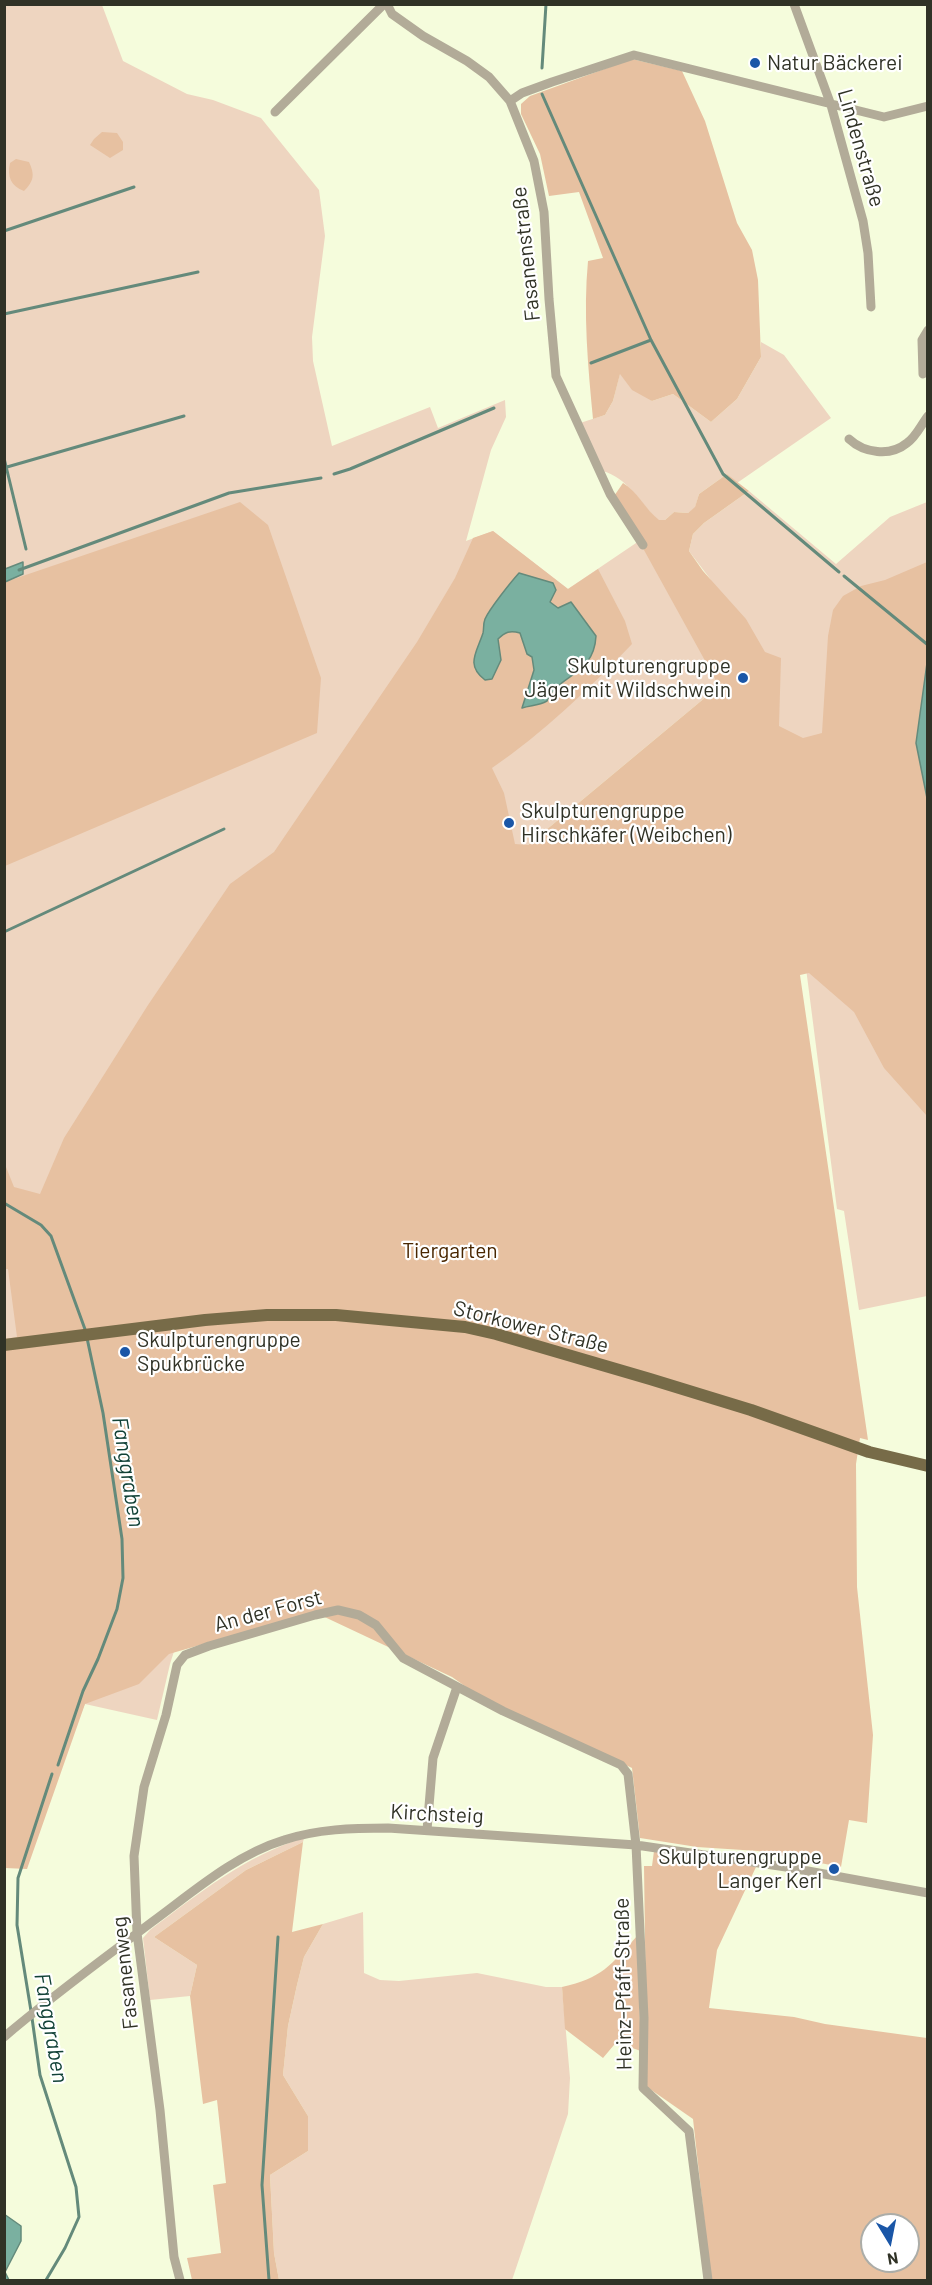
<!DOCTYPE html>
<html>
<head>
<meta charset="utf-8">
<style>
  body { margin:0 }
  #map { position:relative; width:932px; height:2285px; overflow:hidden; background:#f5fcdc; font-family:Barlow,sans-serif }
  canvas { display:block }
  .frame { position:absolute; inset:0; border:6px solid #303226; pointer-events:none }
  .north { position:absolute; left:860px; top:2213px; width:60px; height:60px; box-sizing:border-box; background:#fff; border:2px solid #acada8; border-radius:50%; rotate:170deg; font-size:16px; font-weight:700; line-height:24px; text-align:center; color:#303226 }
  .north::after { content:''; display:block; margin:auto; width:21px; height:27px; background:#1a56a7; clip-path:polygon(50% 0,100% 100%,50% 72%,0 100%) }
</style>
</head>
<body>
<div id="map">
<canvas width="932" height="2285"></canvas>
<div class="frame"></div>
<div class="north">N</div>
</div>
<script>
const ctx = document.querySelector('canvas').getContext('2d');
ctx.lineJoin = 'round';
function paint(path, color) { ctx.fillStyle = color; ctx.fill(path, 'evenodd'); }
function strokePath(path, color, width, dash) { ctx.strokeStyle = color; ctx.lineWidth = width; ctx.lineCap = dash ? 'butt' : 'round'; ctx.setLineDash(dash || []); ctx.stroke(path); }
function write(font, color, halo, rows, align = 'center') {
  ctx.font = font + ' Barlow,sans-serif'; ctx.lineWidth = 4.5; ctx.setLineDash([]); ctx.textBaseline = 'middle'; ctx.strokeStyle = halo; ctx.fillStyle = color; for (const [text, x, y, turn = 0] of rows) {
    ctx.save(); ctx.translate(x, y); ctx.rotate((+turn || 0) * Math.PI / 180); ctx.textAlign = isNaN(turn) ? turn : align; if (halo) ctx.strokeText(text, 0, 0); ctx.fillText(text, 0, 0); ctx.restore();
  }
}
const green = new Path2D(`
  M5,5h97l21,56 64,33 26,6 48,18 58,72 6,46 -13,101 1,24 19,85 98,-39 8,21 67,-28 1,17 -15,33 -25,91 27,-10 75,58 71,-48 72,39 -22,-29 4,-17 11,-11 45,-32 87,73 54,-47 37,-15v794l-68,14 -15,-99 -7,-2 -68,-528 -50,5 -191,159h-4l-242,467 -112,352 -13,56 -72,-16 -11,26 -69,37z
  M761,342l23,13 47,63 -94,65 -10,-9 -28,20 -4,14 -7,5 -14,-1 -9,8h-7c-18,-16 -30,-43 -56,-49l-22,-48 25,-8 8,-14 7,-28 32,28 21,-7 38,28 26,-23 24,-42z
  M304,1838l-1,4 -57,28 -92,67 43,28 -7,31 -40,4 -7,-62 7,-8c49,-37 95,-74 154,-92z
  M363,1912l1,61 16,7 19,1 78,-8 69,14h16l8,91 -2,36 -56,166h-233l-5,-27 -4,-78 38,-24v-35l-25,-41 5,-49 9,-41 7,-28 19,-33z`);
const forest = new Path2D(`
  M632,59l50,12 23,50 32,102 15,27 6,30 3,77 -24,42 -26,23 -38,-28 -21,7 -20,-11 -12,-16 -7,27 -8,14 -12,4c-5,-53 -10,-105 -5,-158l15,-3 -24,-66 -30,4 -9,-42 -19,-40v-10l9,-8z
  M102,132l15,1 6,9v8l-13,8 -20,-13 4,-6z
  M16,159l13,3c6,13 5,19 -5,29 -13,-5 -17,-14 -14,-28z
  M727,474l22,17 -45,32 -11,11 -4,17 14,20 43,48 19,33 16,6 -2,68 24,12 19,-5 6,-97 5,-26 10,-14 18,-10 24,-6 42,-18v101l-11,80 12,55 -1,318 -43,-48 -30,-56 -45,-39 -9,2 68,465 -8,-2 -4,26 1,123 16,148 -6,88 -18,-3 -8,47 -83,-16 -61,-4 -57,-9 -8,-70 -153,-72 -27,-19 -138,-65 -145,42 -30,30 -54,20 -58,165 -22,-1 -1,-529 13,-2 -9,-68h-3l-1,-107 10,25 26,7 24,-56 84,-133 82,-121 44,-32 143,-210 38,-64 18,-40 20,-7 75,58 30,-20 27,52 7,23c-43,45 -89,89 -140,124l12,25 11,51 13,1 191,-159 -80,-145 -27,-42 11,-16c14,8 23,27 36,37h6l9,-8 14,1 7,-6 4,-13z
  M240,502l28,23 53,153 -4,55 -312,133v-284z
  M303,1842l-11,90 31,-8 -19,33 -7,28 -9,41 -5,49 25,41v35l-38,24 4,78 5,27h-87l-5,-22 34,-5 -8,-68 13,-2 -9,-83 -14,4 -13,-108 7,-31 -43,-28 92,-67z
  M654,1851l102,16 -39,83 -8,58 85,9 31,7 102,14v242h-216l-18,-161 -46,-32 -3,-221h8zM872,2225h36v36h-36z
  M637,1936l4,115 -15,-5 -7,-7 -16,19 -38,-29 -3,-42c40,-9 48,-21 75,-51z`);
const water = new Path2D(`
  M23,562v12l-18,8v-13z
  M519,573l34,10 3,7 -6,12 8,6 13,-6 25,34c-2,40 -38,38 -49,65 -9,5 -16,4 -25,7l12,-38 -2,-13 -5,-3 -7,-21c-10,-3 -15,-1 -22,6l3,21 -9,19 -7,1c-20,-15 -8,-28 -2,-47 1,-4 0,-9 2,-14 5,-11 26,-37 34,-46z
  M927,663l1,135h-1l-11,-55z
  M4,2214l17,12v15l-16,31 4,8h-4z`);
const stream = new Path2D(`
  M542,68l4,-64
  M542,94l109,246 72,134 116,98
  M4,231l130,-44
  M4,314l194,-42
  M591,363l60,-23
  M4,458l22,91
  M7,467l177,-51
  M334,474l16,-5 144,-61
  M19,570l210,-77 92,-15
  M844,576l84,69
  M4,932l220,-103
  M4,1203l37,22 10,11 35,96
  M58,1765l25,-74 15,-32 19,-50 6,-31 -1,-39 -19,-126 -16,-75
  M31,2011l-14,-86 1,-47 34,-104
  M32,2018l8,57 36,112 3,30 -14,31 -19,32
  M269,2280l-7,-95 16,-248`);
const minor = new Path2D(`
  M387,4l5,10 31,22 44,25 22,16 21,24 24,60 10,51 5,87 7,77 54,118 33,51
  M794,4l37,101 32,116 5,32 3,54
  M510,101l12,-8 30,-11 82,-27 250,62 44,-11
  M275,112l109,-108
  M923,374l-1,-34 6,-10
  M849,439c15,14 41,18 58,4 9,-6 14,-18 21,-27
  M427,1830l6,-72 24,-71
  M4,2037c48,-41 99,-78 148,-115 41,-30 83,-67 132,-82 33,-11 69,-12 104,-12l248,17 150,22 142,26
  M180,2280l-6,-23 -14,-147 -23,-177 -3,-77 10,-69 22,-72 11,-50 8,-10 24,-9 106,-31 23,-5 21,5 17,10 27,33 100,53 118,54 7,9 8,71 8,173 -1,70 46,43 19,149`);
const major = new Path2D(`
  M4,1345l201,-25 62,-5h69l129,12 31,7 154,45 101,31 118,42 59,14`);
const markers = [
  [755,63,6,"#1a56a7"],
  [743,678,6,"#1a56a7"],
  [509,823,6,"#1a56a7"],
  [125,1352,6,"#1a56a7"],
  [834,1869,6,"#1a56a7"]
];
const poiNames = [
  ["Natur Bäckerei",767,63],
  ["Skulpturengruppe",731,666,"right"],
  ["Jäger mit Wildschwein",731,690,"right"],
  ["Skulpturengruppe",521,811],
  ["Hirschkäfer (Weibchen)",521,835],
  ["Skulpturengruppe",137,1340],
  ["Spukbrücke",137,1364],
  ["Skulpturengruppe",822,1857,"right"],
  ["Langer Kerl",822,1881,"right"]
];
const streetNames = [
  ["Lindenstraße",861,148,74],
  ["Fasanenstraße",526,254,-96],
  ["Storkower Straße",531,1327,14],
  ["An der Forst",268,1611,-15],
  ["Kirchsteig",437,1814,3],
  ["Fasanenweg",125,1973,-96],
  ["Heinz-Pfaff-Straße",623,1984,-91]
];
const parkNames = [
  ["Tiergarten",450,1251]
];
const waterNames = [
  ["Fanggraben",128,1472,81],
  ["Fanggraben",51,2028,80]
];
paint(green, '#eed5c0');
paint(forest, '#e7c1a1');
paint(water, '#7ab0a0');
strokePath(water, '#648a7b', 1.5);
strokePath(stream, '#648a7b', 3);
strokePath(minor, '#b2ab98', 9);
strokePath(major, '#776b48', 12);
for (const [x, y, r, color] of markers) { const dot = new Path2D(); dot.arc(x, y, r, 0, 2 * Math.PI); ctx.fillStyle = color; ctx.fill(dot); strokePath(dot, '#fff', 2); }
write('21px', '#303226', '#fff', poiNames, 'left');
write('21px', '#303226', '#fff', streetNames);
write('21px', '#492600', '#fff', parkNames);
write('italic 22px', '#114136', '#fff', waterNames);
</script>
</body>
</html>
